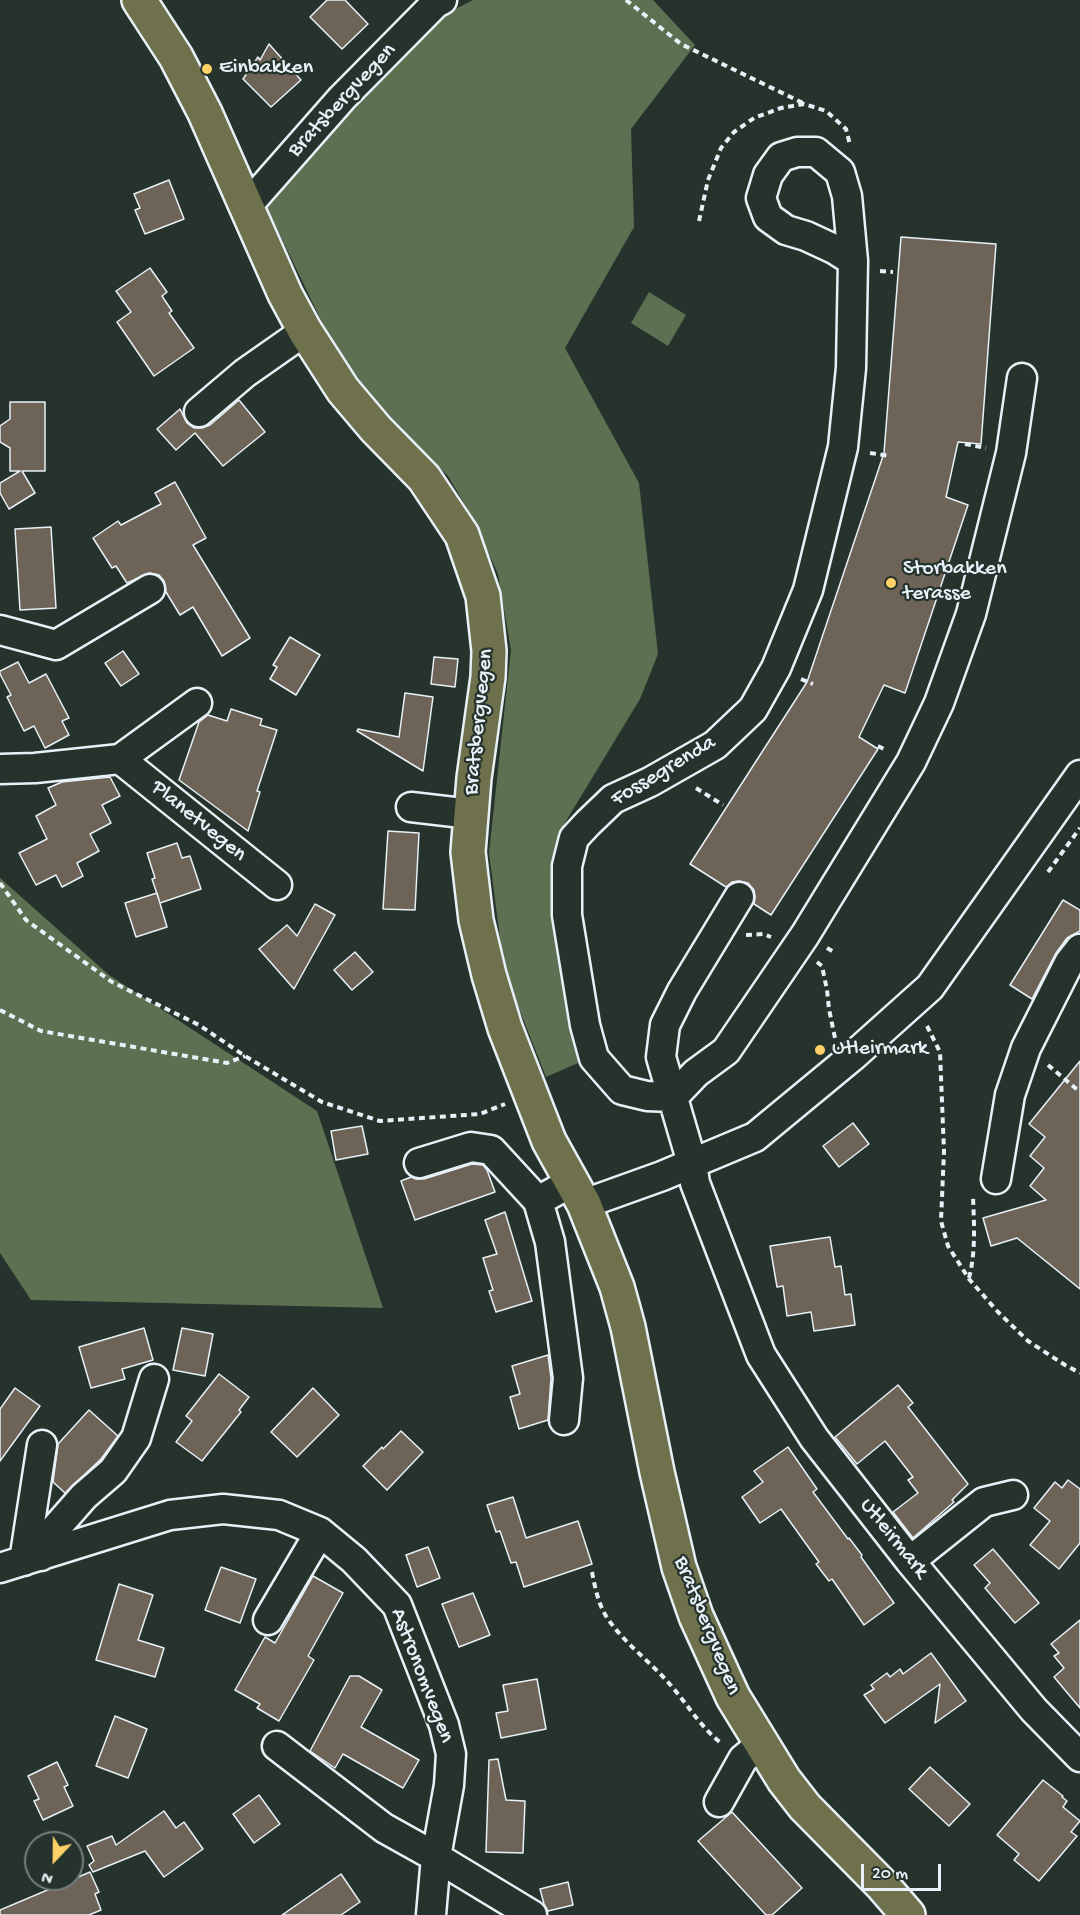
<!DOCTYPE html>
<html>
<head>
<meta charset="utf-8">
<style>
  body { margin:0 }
  #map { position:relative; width:1080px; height:1915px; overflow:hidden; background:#26332d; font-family:"Gochi Hand",sans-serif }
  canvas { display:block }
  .north { position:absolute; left:24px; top:1831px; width:60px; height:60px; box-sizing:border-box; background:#26332d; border:2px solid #747f7e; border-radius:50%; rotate:202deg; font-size:16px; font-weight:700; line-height:24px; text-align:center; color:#e8f1f8 }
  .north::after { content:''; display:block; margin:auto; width:21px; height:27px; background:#ffd166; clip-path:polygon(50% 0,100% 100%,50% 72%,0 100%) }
  .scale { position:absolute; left:861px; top:1864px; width:80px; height:27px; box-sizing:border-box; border:3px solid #e8f1f8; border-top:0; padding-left:8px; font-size:18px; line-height:21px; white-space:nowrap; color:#e8f1f8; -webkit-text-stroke:4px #26332d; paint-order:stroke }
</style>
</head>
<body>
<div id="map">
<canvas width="1080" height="1915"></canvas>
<div class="north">N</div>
<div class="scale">20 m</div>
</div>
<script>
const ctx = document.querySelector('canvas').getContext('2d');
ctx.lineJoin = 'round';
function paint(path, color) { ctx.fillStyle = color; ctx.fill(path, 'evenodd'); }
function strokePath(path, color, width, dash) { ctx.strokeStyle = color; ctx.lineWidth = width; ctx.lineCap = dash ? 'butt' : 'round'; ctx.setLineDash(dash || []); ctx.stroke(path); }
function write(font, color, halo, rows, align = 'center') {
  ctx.font = font + ' "Gochi Hand",sans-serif'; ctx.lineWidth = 4.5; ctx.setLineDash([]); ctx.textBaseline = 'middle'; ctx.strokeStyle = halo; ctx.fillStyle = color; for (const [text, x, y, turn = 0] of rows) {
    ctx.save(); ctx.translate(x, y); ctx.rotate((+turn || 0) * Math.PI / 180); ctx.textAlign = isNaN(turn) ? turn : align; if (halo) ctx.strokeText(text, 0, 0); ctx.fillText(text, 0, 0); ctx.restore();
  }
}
const green = new Path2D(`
  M473,0h180l42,45 -64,84 3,98 -69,121 74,135 19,171 -18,45 -80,132 2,102 23,127 -39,17 -34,-86 -11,-45 -12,-93 22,-203 -13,-76 -27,-59 -23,-39 -65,-63 -51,-70 -68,-141 128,-141 48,-44z
  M649,292l37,23 -18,31 -37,-23z
  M0,878l109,97 208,136 66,197 -352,-8 -31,-47z`);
const building = new Path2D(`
  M327,0h18l23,24 -26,25 -32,-32z
  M269,44l32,36 -30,27 -28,-28 15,-22 2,3z
  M169,180l15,39 -39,15 -10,-24 5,-2 -6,-14z
  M901,237l95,7 -15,200 -23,-2 -12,55 22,8 -63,188 -21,-8 -25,52 19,12 -107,166 -17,-11 1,-7 -1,-7 -6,-7 -9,-2 -7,1 -6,5 -36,-23 117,-182 77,-229z
  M150,268l17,24 -5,4 10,15 -3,2 25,35 -40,28 -37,-54 14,-10 -15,-21z
  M239,400l26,32 -42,34 -28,-33 -19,17 -19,-21 23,-20 7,14 7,5h8l8,-3z
  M10,402h35v69h-23l13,22 -26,16 -9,-16v-10l20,-12h-10v-23l-10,-6v-16l10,-7z
  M175,482l31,56 -13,7 57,93 -28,18 -29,-49 -13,8 -14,-23 -2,-11 -5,-6 -10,-2 -22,10 -11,-17 -4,2 -19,-30 25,-17 3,4 40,-21 -6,-11z
  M51,527l5,81 -36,2 -5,-81z
  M290,637l30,18 -24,40 -26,-16 7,-12 -4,-2z
  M123,651l16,23 -18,12 -16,-23z
  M434,657l24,2 -3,28 -24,-3z
  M18,662l11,21 17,-9 23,44 -7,3 7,14 -24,13 -11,-22 -10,5 -17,-34 4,-2 -11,-21v-3z
  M405,693l28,4 -10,74 -66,-40 1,-2 41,8z
  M231,709l31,10 -2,6 17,5 -20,61 3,1 -12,39 -69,-51 20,-58 9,-7 19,6z
  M110,777l10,19 -18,9 9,18 -21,11 9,17 -22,12 6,13 -21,11 -6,-12 -20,10 -17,-32 28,-14 -11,-23 20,-11 -8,-17 14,-6z
  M388,831l31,2 -4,77 -32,-1z
  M177,843l5,15 8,-2 11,33 -41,14 -8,-24 3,-1 -8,-25z
  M157,893l10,34 -31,10 -11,-34z
  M1063,900l17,10v21l-13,7 -11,15 -24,46 -22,-14z
  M315,904l20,11 -41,74 -35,-40 28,-24 10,11z
  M355,952l18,20 -21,18 -18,-20z
  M1080,1061v228l-63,-51 -26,8 -8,-28 63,-18 -16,-14 14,-18 -14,-12 15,-19 -16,-13z
  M853,1123l16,21 -30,23 -16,-21z
  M362,1126l6,28 -32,6 -5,-29z
  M472,1164l11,1 4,5 8,22 -80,28 -14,-39 10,-4 5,2h8z
  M505,1212l27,89 -36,11 -7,-21 4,-1 -10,-32 14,-4 -12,-34z
  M830,1237l5,30 6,-1 4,29 6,-1 4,31 -41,6 -3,-19 -24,4 -4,-30 -6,1 -7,-41z
  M144,1328l9,32 -31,9 3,10 -34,9 -12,-41z
  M182,1328l31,6 -8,42 -32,-6z
  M548,1355l3,23 -3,42 -29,9 -9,-32 10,-3 -8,-28z
  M219,1374l30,23 -10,13 2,2 -39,49 -26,-19 16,-21 -6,-5z
  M898,1385l15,18 -5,4 60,77 -16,16 2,2 -41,36 -20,-26 25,-19 -10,-13 5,-3 -28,-36 -28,23 -22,-27z
  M15,1388l25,18 -40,55v-52z
  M313,1388l26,27 -42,42 -26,-25z
  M89,1410l29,26 -17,23 -36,34 -12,-11 5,-38z
  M401,1431l22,21 -36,38 -24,-24 19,-19 1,2z
  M788,1447l29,42 -4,3 35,47 1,-1 13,17 -1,2 33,46 -30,22 -32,-46 -3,2 -13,-17 3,-2 -38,-53 -21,14 -18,-26 21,-15 -9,-11z
  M1068,1480l12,9v54l-21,26 -29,-24 20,-24 -16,-13 21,-26 7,6z
  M513,1497l13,41 52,-17 14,43 -68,23 -8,-25 -5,1 -11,-32 -4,1 -9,-27z
  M428,1547l12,31 -23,9 -11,-32z
  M993,1549l46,54 -24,20 -30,-35 5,-5 -16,-18z
  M221,1567l35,12 -16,44 -35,-13z
  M313,1576l30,17 -35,63 6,4 -35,61 -22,-13 3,-4 -25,-14 30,-53 10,6z
  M119,1584l34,11 -15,45 26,8 -9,29 -59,-17z
  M473,1593l17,42 -31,12 -17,-43z
  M1080,1620v88l-26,-31 10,-9 -10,-12 5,-3 -8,-9z
  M931,1653l35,48 -31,22 5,-39 -55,39 -21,-28 10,-6 -3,-4 16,-12 3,4 10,-8 3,5z
  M350,1676h9l23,14 -21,37 58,33 -16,28 -60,-34 -8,14 -25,-17z
  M537,1679l9,50 -45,9 -5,-25 12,-2 -5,-26z
  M115,1716l32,13 -19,49 -32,-12z
  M498,1759l8,41 19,1 -2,52 -37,-1 3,-92z
  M57,1762l11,23 -4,2 9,19 -30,14 -9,-19 5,-2 -11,-23z
  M930,1767l40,37 -21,22 -40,-37z
  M1043,1780l20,16 -1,1 5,4 -4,6 17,14 -9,11 6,4 -38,45 -25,-21 5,-6 -22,-19z
  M259,1795l21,29 -26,19 -21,-29z
  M164,1811l12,17 8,-6 19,27 -39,28 -19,-26 -52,21 -4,-7 5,-4 -7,-15 25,-10 4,9z
  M732,1812l70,76 -30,27h-6l-68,-74z
  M90,1872l9,20 -4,2 6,16 -12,5h-89v-5z
  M341,1874l19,28 -19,13h-59z
  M568,1882l5,23 -25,6 -4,-7 -4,-15z`);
const path = new Path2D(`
  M626,0l55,44 122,59
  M699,221l9,-41 13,-32 13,-16 20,-14 27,-10 23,-4 22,7 20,18 4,16
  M880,271l13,1
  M965,444l21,4
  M870,453l20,3
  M801,679l12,5
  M878,746l8,4
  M696,788l27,17
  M1048,872l32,-44
  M0,883l26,37 86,62 87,43 46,31 77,46 58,19 100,-7 25,-10
  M746,935l17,-1 8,3
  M827,948l7,4
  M817,962l5,4 5,24 2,19 6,29
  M0,1010l41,21 186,32 18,-7
  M927,1026l13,26 4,99 -3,70 7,25 21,33 29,33 30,29 37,24 15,8
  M1048,1065l32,27
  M969,1278c7,-27 5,-54 4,-82
  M592,1572c3,15 6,31 14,44 16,25 41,43 60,64 19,20 33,46 55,63`);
const minor = new Path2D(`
  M247,206l95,-108 94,-95 6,-3
  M853,261l-19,-12 -28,-13 -20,-6 -18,-13 -7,-19 7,-23 13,-18 16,-5h19l24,20 7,24 6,65 -2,107 -8,79 -35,143 -32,78 -23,41 -38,36 -65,37 -37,17 -25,24 -14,15 -7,28v49l18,110 9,33 28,32 25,6 26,1 23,-24 30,-22 79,-116 106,-173 28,-59 32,-89 40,-161 11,-75
  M199,412l46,-39 60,-42
  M0,630l56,15 94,-56
  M120,759l157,126
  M0,769l35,-1 85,-9 77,-56
  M411,807l60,7
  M739,897l-57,94 -17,34 -4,32 31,106 3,20 66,172 53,83 96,123 124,149 46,47
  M419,1163l52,-16 20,3 47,51
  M996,1179l14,-84 16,-47 43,-85 11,-14
  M584,1204l78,-28 93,-39 98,-81 77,-69 150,-212
  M564,1420l4,-42 -18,-136 -12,-41 34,-19
  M41,1556l7,-19 36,-41 29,-25 23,-33 18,-59
  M24,1561l18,-116
  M910,1561l74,-59 29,-7
  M0,1568l170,-53 53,-6 56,6 41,17 34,28 43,45 47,120 7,29 -2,31 -13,72 -5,58
  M268,1620l52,-88
  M277,1746l107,82 52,29 96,58
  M719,1802l24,-43 17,-14`);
const major = new Path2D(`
  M139,0l37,57 29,56 80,181 20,37 38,59 33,39 48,49 38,57 21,61 6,55 -1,26 -14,101 -6,74 8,68 13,55 16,53 44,113 35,63 33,83 11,40 29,145 22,95 17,49 37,81 51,83 21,27 78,79 25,29`);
const markers = [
  [207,69,6,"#ffd166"],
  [891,583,6,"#ffd166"],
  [820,1050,6,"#ffd166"]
];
const poiNames = [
  ["Einbakken",219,69],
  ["Storbakken",903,570],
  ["terasse",903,595],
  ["Utleirmark",832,1050]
];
const streetNames = [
  ["Bratsbergvegen",343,101,-47],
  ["Bratsbergvegen",480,722,-84],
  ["Fossegrenda",664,772,-31],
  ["Planetvegen",198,822,39],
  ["Utleirmark",893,1539,51],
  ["Bratsbergvegen",706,1626,68],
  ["Astronomvegen",421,1676,69]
];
paint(green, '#5d7052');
paint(building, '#6d6356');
strokePath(building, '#e8f1f8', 1.5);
strokePath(minor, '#e8f1f8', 33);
strokePath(major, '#e8f1f8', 38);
strokePath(path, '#e8f1f8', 4, [6, 4.5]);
strokePath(minor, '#26332d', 28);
strokePath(major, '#6e714b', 33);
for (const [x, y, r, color] of markers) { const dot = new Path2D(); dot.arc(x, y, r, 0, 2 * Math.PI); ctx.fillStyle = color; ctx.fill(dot); strokePath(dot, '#26332d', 2); }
write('22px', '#e8f1f8', '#26332d', poiNames, 'left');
write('22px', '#e8f1f8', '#26332d', streetNames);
</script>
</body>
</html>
